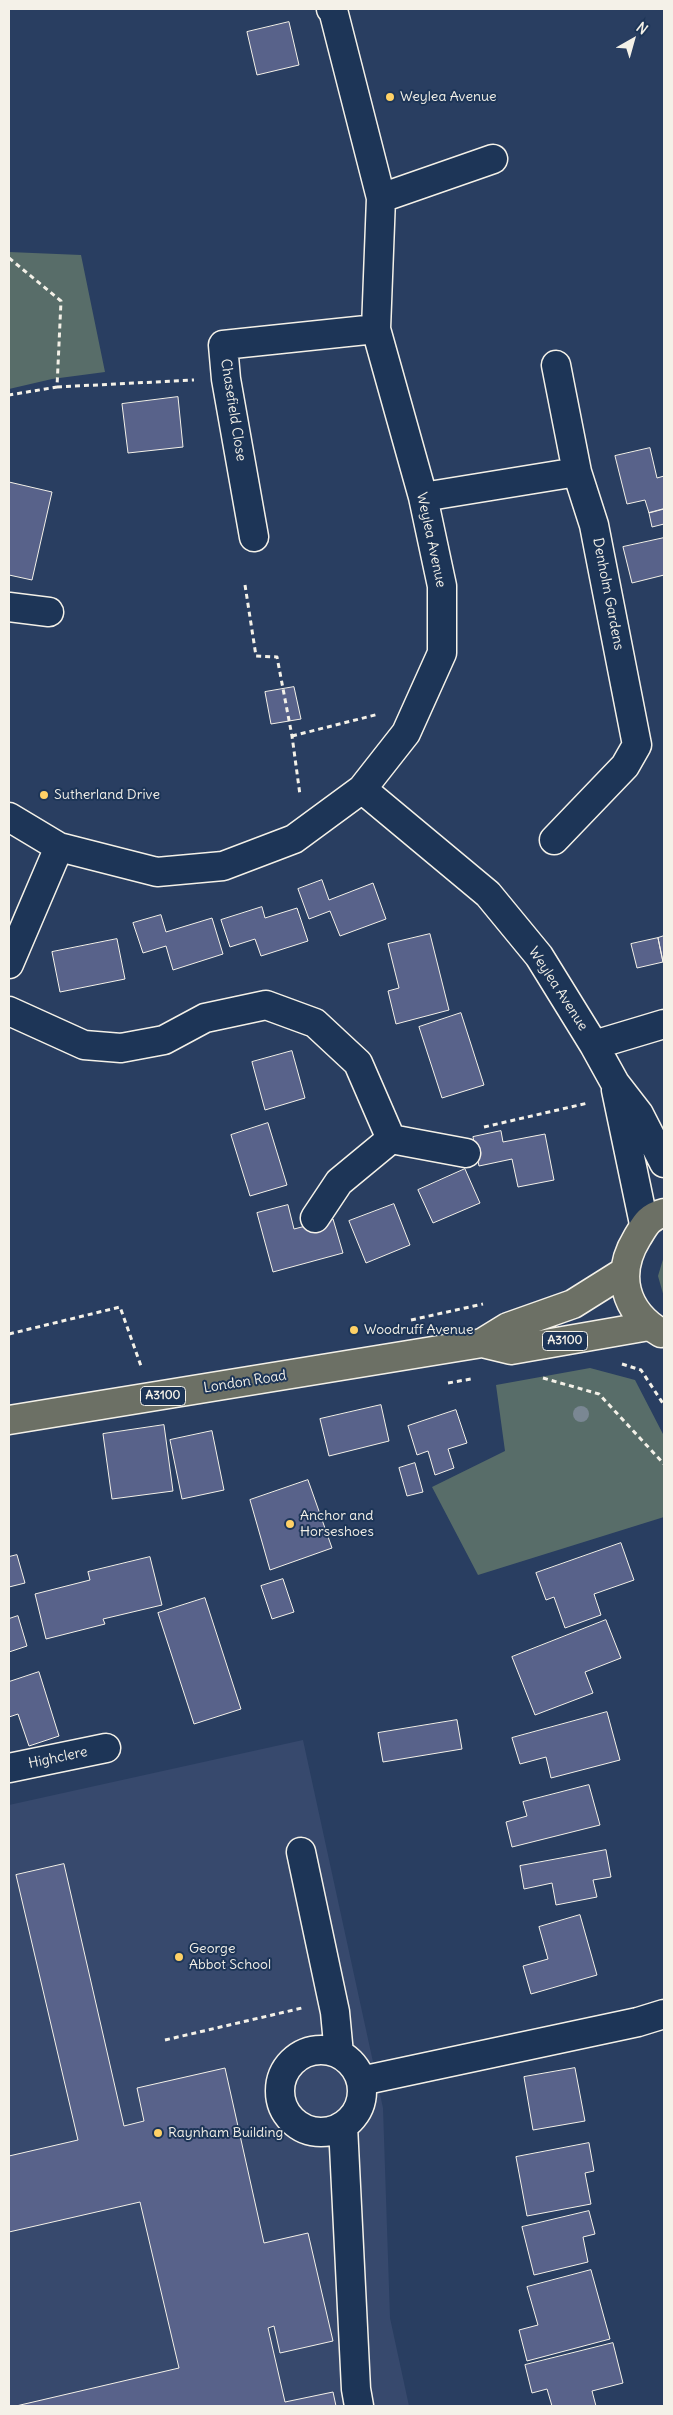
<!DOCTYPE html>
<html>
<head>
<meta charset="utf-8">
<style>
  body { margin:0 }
  #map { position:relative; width:673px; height:2415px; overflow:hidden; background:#293e61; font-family:Delius,sans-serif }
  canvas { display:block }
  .frame { position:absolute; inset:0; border:10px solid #f4f1e8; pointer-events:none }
  .north { position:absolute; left:608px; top:15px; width:50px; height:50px; -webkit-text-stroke:4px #1d3557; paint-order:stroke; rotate:38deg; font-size:14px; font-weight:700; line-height:20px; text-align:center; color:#f4f1e8 }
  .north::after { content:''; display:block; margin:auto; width:18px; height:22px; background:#f4f1e8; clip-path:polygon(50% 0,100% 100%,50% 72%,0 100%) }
</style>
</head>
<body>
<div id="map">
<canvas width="673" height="2415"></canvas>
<div class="frame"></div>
<div class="north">N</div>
</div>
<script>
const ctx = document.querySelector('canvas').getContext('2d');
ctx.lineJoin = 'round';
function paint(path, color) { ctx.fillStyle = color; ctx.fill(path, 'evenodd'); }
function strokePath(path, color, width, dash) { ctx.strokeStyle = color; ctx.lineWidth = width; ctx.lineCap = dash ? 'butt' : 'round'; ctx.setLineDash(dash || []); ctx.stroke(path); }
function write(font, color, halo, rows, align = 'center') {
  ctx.font = font + ' Delius,sans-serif'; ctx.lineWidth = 4; ctx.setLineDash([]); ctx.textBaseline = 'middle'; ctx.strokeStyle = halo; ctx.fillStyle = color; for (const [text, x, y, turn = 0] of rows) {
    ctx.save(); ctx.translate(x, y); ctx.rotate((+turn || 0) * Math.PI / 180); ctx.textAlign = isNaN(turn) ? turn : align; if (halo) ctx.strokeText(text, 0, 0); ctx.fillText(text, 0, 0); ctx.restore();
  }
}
const built = new Path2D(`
  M303,1740l80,368 7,210 19,88h-400v-601z`);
const green = new Path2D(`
  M9,252l72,3 24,117 -53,7 -43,10z
  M664,1256v41l-6,-21z
  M590,1368l45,12 29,56v81l-186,58 -46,-88 73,-36 -9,-66z`);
const building = new Path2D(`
  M289,22l10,43 -42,10 -10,-43z
  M178,397l5,50 -55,6 -6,-49z
  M650,448l7,30 7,-2v33l-15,4 -4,-13 -18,4 -12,-48z
  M9,482l43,10 -20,88 -23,-5z
  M664,509v15l-12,3 -3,-14z
  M664,538v37l-32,8 -9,-36z
  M294,687l7,32 -30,5 -6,-32z
  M322,880l7,20 44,-17 13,36 -46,17 -10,-25 -21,8 -11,-30z
  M262,907l3,11 32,-10 11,33 -47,15 -6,-17 -25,8 -9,-27z
  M161,915l5,17 46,-14 11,36 -50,16 -7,-24 -23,7 -10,-30z
  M430,934l19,76 -53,14 -8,-33 11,-3 -11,-44z
  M664,936v25l-1,1 -5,-24z
  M658,938l5,24 -26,6 -6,-24z
  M117,939l8,40 -65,13 -8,-40z
  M461,1013l23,72 -42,13 -23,-71z
  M292,1051l13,47 -40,12 -13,-48z
  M268,1123l19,62 -37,11 -19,-61z
  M501,1131l2,11 42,-8 9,46 -36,7 -6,-28 -33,7 -6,-29z
  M465,1169l15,34 -47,20 -15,-33z
  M394,1204l16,41 -44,18 -17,-42z
  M288,1205l6,24 39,-10 10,34 -70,19 -16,-59z
  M381,1405l8,36 -60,15 -9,-37z
  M456,1410l11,33 -19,6 6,19 -19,7 -7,-24 -11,4 -9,-29z
  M164,1425l9,66 -61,8 -9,-65z
  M212,1431l12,59 -42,9 -12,-59z
  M415,1463l8,29 -16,4 -8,-28z
  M308,1480l24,68 -62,22 -20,-70z
  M621,1543l13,37 -40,14 7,21 -36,13 -11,-31 -8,3 -10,-27z
  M17,1555l8,28 -16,4v-30z
  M150,1557l12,48 -59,14 2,5 -59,15 -11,-45 55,-14 -2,-8z
  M283,1579l11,33 -22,7 -11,-33z
  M205,1598l36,111 -47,15 -36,-111z
  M18,1616l9,30 -18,6v-33z
  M606,1620l15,38 -36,14 8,21 -58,22 -23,-58z
  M39,1672l20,64 -30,10 -11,-32 -9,3v-35z
  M607,1712l13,48 -69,18 -5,-21 -26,7 -8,-26z
  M457,1720l5,29 -79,13 -5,-29z
  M589,1785l11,40 -88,22 -6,-25 21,-6 -4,-14z
  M606,1850l5,27 -18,3 4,17 -41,8 -4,-22 -28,6 -4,-23z
  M64,1864l60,262 20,-5 -7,-33 88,-20 39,175 44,-10 25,108 -53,12 -6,-27 -6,2 17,74 48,-10 3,14h-320l163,-38 -39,-166 -131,30v-76l69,-16 -62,-265z
  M580,1915l17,60 -66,19 -8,-28 25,-7 -9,-32z
  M575,2068l10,53 -52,9 -9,-53z
  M589,2143l5,28 -9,2 6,31 -64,12 -11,-59z
  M589,2211l6,23 -12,3 5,25 -54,13 -12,-48z
  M591,2270l19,69 -83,22 -8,-31 19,-5 -11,-38z
  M613,2343l10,40 -31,8 4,15h-44l-5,-17 -15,4 -7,-28z`);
const path = new Path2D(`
  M9,258l52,43 -4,86 -48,8
  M57,387l137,-7
  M245,585l11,71 21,1 15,79 8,59
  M292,736l87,-22
  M484,1127l104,-24
  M411,1320l72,-16
  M9,1334l111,-27 21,59
  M622,1364l19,6 23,35
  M543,1378l56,16 65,70
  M448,1383l23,-4
  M165,2040l137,-32`);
const minor = new Path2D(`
  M381,198l112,-39
  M556,365l21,107
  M423,497l154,-25 17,53 43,220 -12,21 -71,74
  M254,537l-28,-158 -3,-34 153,-16
  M9,607l40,5
  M362,789l126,105 51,62 55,89 21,38 24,31 25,49
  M9,817l50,30 98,25 66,-6 71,-27 68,-50 44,-56 36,-80v-67l-19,-89 -47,-168 5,-131 -48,-188 -2,-1
  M9,964l50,-117
  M9,1011l75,34 37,3 43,-8 41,-22 61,-13 49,18 43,40 33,76
  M594,1045l70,-21
  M616,1090l28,134
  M315,1218l24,-36 52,-43 75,14
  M9,1768l97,-20
  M301,1852l34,160 4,42
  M280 2091a41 41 0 1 1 82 0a41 41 0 1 1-82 0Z
  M361,2081l277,-59 26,-8
  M343,2126l13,263 3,17`);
const major = new Path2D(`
  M661,1333c-37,-22 -46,-59 -24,-95 8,-13 11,-21 27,-25
  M482,1343l29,7 138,-24
  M9,1420l473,-77 26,-16 65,-23 51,-32`);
const trees = [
  [581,1414]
];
const markers = [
  [390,97,5,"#ffd166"],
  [44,795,5,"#ffd166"],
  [354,1330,5,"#ffd166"],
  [290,1524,5,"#ffd166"],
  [179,1957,5,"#ffd166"],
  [158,2133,5,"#ffd166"]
];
const shields = [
  [565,1341,45],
  [163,1396,45]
];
const shieldNames = [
  ["A3100",565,1341],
  ["A3100",163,1396]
];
const poiNames = [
  ["Weylea Avenue",400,97],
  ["Sutherland Drive",54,795],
  ["Woodruff Avenue",364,1330],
  ["Anchor and",300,1516],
  ["Horseshoes",300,1532],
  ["George",189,1949],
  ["Abbot School",189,1965],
  ["Raynham Building",168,2133]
];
const streetNames = [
  ["Chasefield Close",233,410,81],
  ["Weylea Avenue",431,540,78],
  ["Denholm Gardens",608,594,79],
  ["Weylea Avenue",558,989,57],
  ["London Road",245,1382,-9],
  ["Highclere",58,1758,-12]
];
paint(built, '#37496d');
paint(green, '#586d69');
paint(building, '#58628a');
strokePath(building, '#f4f1e8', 1);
strokePath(minor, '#f4f1e8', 31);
strokePath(major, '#f4f1e8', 31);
strokePath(path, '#f4f1e8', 3, [5, 4]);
strokePath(minor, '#1d3557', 28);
strokePath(major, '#6c7065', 28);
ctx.fillStyle = '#7a8793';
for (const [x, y] of trees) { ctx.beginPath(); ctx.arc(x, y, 8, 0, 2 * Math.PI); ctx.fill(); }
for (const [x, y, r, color] of markers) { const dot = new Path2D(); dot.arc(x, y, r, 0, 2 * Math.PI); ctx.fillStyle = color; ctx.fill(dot); strokePath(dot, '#1d3557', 2); }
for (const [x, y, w] of shields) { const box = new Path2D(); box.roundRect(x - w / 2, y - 9.5, w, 19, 4); ctx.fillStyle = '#1d3557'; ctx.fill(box); strokePath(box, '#f4f1e8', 1); }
write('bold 12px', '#f4f1e8', null, shieldNames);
write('14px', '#f4f1e8', '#1d3557', poiNames, 'left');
write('14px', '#f4f1e8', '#1d3557', streetNames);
</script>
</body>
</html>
